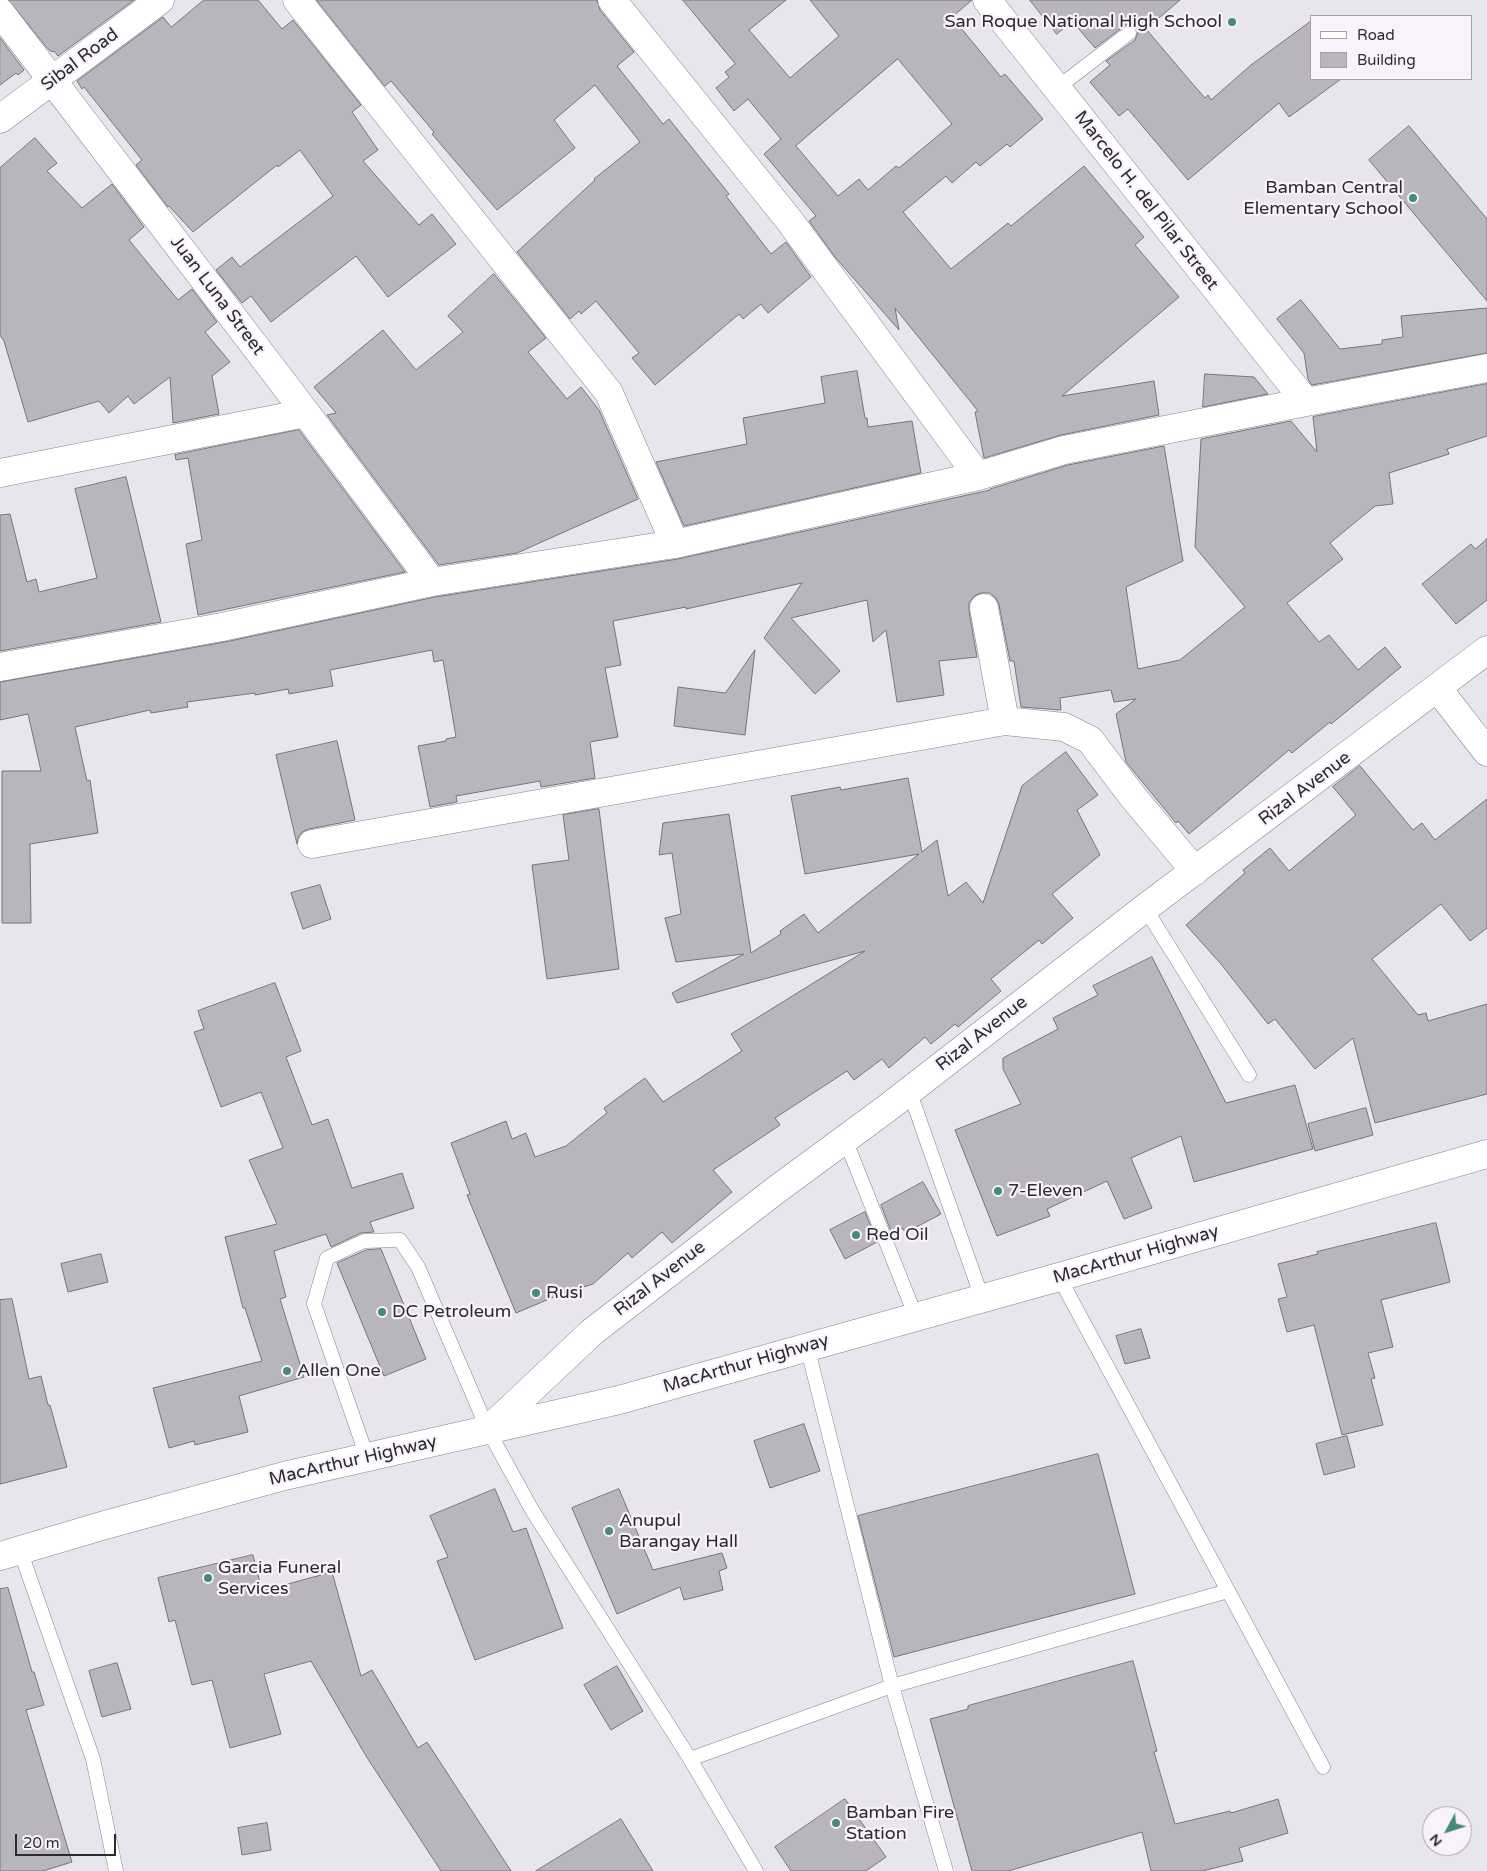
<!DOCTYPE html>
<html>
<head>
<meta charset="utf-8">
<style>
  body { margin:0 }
  #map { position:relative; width:1487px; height:1871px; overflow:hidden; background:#e9e5ef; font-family:"Varela Round",sans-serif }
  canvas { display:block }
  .legend { position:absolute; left:1310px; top:15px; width:162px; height:65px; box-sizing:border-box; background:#f7f2fc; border:1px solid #a5a2a9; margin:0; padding:6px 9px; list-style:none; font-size:15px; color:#2b2a2d }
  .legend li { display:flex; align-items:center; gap:10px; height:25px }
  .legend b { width:25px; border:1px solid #a5a2a9 }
  .north { position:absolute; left:1422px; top:1806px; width:50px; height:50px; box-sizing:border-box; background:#f7f2fc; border:1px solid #a5a2a9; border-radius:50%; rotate:230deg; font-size:14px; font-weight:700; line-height:20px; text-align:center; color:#2b2a2d }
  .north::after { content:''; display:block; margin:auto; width:18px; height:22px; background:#46897d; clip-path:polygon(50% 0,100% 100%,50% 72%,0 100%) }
  .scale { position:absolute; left:15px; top:1834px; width:101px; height:22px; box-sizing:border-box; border:2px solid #2b2a2d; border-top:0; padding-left:6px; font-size:15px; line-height:18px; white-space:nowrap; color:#2b2a2d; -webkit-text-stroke:4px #f7f2fc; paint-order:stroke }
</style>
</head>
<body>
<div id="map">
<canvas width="1487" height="1871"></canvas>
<ul class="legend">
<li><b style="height:6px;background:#fff"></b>Road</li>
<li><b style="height:14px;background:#b9b5be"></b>Building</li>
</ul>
<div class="north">N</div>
<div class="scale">20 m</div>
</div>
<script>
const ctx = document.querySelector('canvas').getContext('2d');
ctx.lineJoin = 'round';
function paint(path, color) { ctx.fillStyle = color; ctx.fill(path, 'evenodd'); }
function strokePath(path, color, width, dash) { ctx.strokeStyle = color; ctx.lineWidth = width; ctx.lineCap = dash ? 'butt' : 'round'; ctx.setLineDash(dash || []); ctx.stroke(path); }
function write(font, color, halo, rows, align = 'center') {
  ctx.font = font + ' "Varela Round",sans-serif'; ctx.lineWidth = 4.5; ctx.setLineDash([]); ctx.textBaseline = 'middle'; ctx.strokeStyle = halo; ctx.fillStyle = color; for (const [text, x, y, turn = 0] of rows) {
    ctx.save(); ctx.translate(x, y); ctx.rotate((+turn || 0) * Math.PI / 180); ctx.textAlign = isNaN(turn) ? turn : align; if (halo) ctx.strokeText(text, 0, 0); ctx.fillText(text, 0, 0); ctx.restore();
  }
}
const building = new Path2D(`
  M9,0h125l-76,56 -4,-5 -2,1 -4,-3z
  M204,0h54l24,29 11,-9 68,85 -9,7 26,38 -15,11 56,64 13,-11 24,30 -68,53 -32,-41 -85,66 -20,-26 -9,7 -26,-33 16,-13 8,10 93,-71 -33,-46 -22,17 -1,-2 -84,67 -24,-26 -1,1 -32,-42 6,-5 -58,-73 -2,2 -5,-8 86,-64 8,10z
  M317,0h280l3,10 34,42 -17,14 46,58 6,-5 60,75 -3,2 45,58 15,-12 25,35 -43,36 -7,-9 -18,15 -4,-5 -84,71 -23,-27 7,-5 -43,-52 -15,13 -2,-3 -9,8 -53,-67 78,-72 -1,-1 46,-37 -45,-57 -41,35 21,28 -78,62 -65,-76 2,-2 -43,-51 -6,5z
  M683,0h103l-37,30 41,48 49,-42 -29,-36h162l-20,17 49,60 4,-3 38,45 -33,28 -3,-3 -27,22 -4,-4 -24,21 -6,-7 -43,36 48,57 57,-46 3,3 73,-60 60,71 -9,8 44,52 -117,99 92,-15 5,34 -98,20 -77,23 -9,-46 3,-1 -83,-103 4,22 -64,-73 -26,-36 7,-5 -52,-62 17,-15 -33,-40 -14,12 -18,-23 13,-11 -4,-5 10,-8zM898,59l54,65 -53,44 -3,-2 -28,24 -9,-11 -21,17 -42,-50z
  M1030,0h150l-34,29 45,53 14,16 3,-3 3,5 40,-35 60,-44v58h30l-52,38 -10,-14 -91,77 -60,-71 -9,7 -29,-34 20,-17 -4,-4 29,-21 3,-8 -2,-5 -8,-3 -4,2 -29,22 -23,-27 -15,13z
  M0,38l24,32 -6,5 -2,-2 -16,12z
  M1409,126l78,93v82l-118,-141z
  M35,138l22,25 -10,8 35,37 30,-24 32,43 -15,13 49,60 14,-11 25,33 -12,10 25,30 -18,14 7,38 -46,9 -3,-46 -36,27 -6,-8 -19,17 -10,-12 -71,21 -24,-81 -4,-6v-167z
  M494,274l52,64 -18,14 39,47 14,-12 18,23 39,89 -121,54 -78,12 -112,-150 9,-2 -22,-26 69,-57 33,40 47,-38 -15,-16z
  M1301,300l39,49 42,-5v-4l21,-3 -2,-21 86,-8v45l-175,32 -4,-6 -4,-26 -27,-34z
  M857,371l8,47h2l1,9 44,-6 9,52 -237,53 -28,-64 91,-18 -4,-26 82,-15 -4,-26z
  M1205,374l49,3 14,17 -65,13z
  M1487,384v52l-40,13 2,5 -60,19 4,31 -18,2 -45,37 13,16 -56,44 32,39 10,-7 29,35 27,-23 16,20 -70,57 -1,-2 -38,31 -3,-3 -100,84 -11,-13 -2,2 -50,-61 -10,-48 20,-15 -22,3 -3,-12 -51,8 1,12 -40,-3 -7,-46h-4l-11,-56 -3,-7 -6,-5h-9l-7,3 -5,7v8l8,46 -38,4 5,34 -47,7 -11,-72 -13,12 -6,-42 -76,18 49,53 -25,23 -51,-56 38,-55 -116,26v-2l-73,14 8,44 -16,3 13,69 -28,5 5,36 -54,9 -1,-6 -84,15 1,6 -27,5 -12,-61 28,-5v-2l10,-2 -13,-77 -9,2 -2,-12 -102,20 3,16 -44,8 -1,-5 -33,6v-2l-68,9 1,5 -37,6 -1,-3 -75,17 12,54 3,-1 8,53 -68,11 1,79h-29v-152h39l-13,-57 -28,6v-38l225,-40 210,-45 243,-38 312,-69v-1l78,-24 96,-19 19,115 -57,26 12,82 42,-9 65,-53 -50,-60 6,-108 90,-18 26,31 -4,-35z
  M299,430l106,142 -207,43 -12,-71 16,-4 -14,-82 -12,2 -1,-5z
  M126,477l35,145 -161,29v-136l10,-1 17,68 9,-3 3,13 58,-14 -22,-89z
  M1487,539v61l-31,24 -34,-40 49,-40 4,5z
  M755,650l-10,85 -71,-9 4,-39 47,6z
  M337,741l18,79 -46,9 -7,3 -4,6 -1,6 -21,-89z
  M1066,752l32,43 -21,15 23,45 -48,39 21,24 -31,26 -3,-4 -48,39 10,12 -43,36 -3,-3 -24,20 -6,-7 -36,31 -7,-9 -28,21 -7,-9 -72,47 5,7 -67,45 19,22 -60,51 -10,-11 -30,26 -4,-5 -35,31 -32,10 -45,19 -49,-118 3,-1 -19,-51 55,-22 6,18 14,-6 9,24 31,-11 41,-33 -3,-5 41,-30 18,24 79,-51 -11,-17 134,-83 -188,52 -5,-10 72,-39 -68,8 -11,-44 16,-4 -9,-61 -13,2 4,-32 66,-9 22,139 30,-19 -1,-3 24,-17 14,19 101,-79 -114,20 -14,-78 49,-9 1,3 67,-12 14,74 15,-12 11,56 18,-14 17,21 39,-117z
  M1360,766l53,64 9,-7 13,17 52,-41v129l-17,13 -29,-37 -69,55 46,56 8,-2 2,8 59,-17v90l-112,29 -22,-85 -38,31 -40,-50 -7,5 -47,-60 -35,-39 59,-52 -2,-3 27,-22 19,23 67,-56 -23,-28z
  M599,809l20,160 -72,10 -15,-114 37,-5 -6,-45z
  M320,885l11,34 -28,10 -12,-36z
  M1152,957l74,146 69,-18 18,64 -119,33 -13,-46 -50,22 21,50 -28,11 -17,-38 -60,28 3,7 -53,20 -42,-106 66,-26 -18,-35v-11l55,-29 -5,-11 45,-23 -5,-9z
  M275,983l26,68 -15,6 26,68 16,-6 24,69 50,-15 12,35 -44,14 4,10 -13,1 -30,14 -5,-13 -52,17 12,46 -6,2 24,78 -65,19 9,36 -53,13 -1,-4 -25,7 -16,-60 109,-27 -17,-53h-2l-18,-71 52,-13 -28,-64 34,-12 -22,-56 -40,15 -27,-75 10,-3 -6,-18z
  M1366,1108l7,27 -58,16 -7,-27z
  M923,1182l18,32 -36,19 -2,-5 -11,6 -11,-29z
  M865,1212l12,30 -32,17 -15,-29z
  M1436,1223l14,59 -69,18 12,47 -25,6 7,25 -4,1 12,46 -41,10 -28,-110 -27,7 -9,-33 9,-2 -9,-33 40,-10 -1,-2z
  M381,1249l45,110 -42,17 -47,-113 29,-13z
  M101,1254l7,28 -40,10 -7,-28z
  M12,1299l17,80 12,-3 7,29h2l17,62 -67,17v-184z
  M1141,1329l9,29 -25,6 -9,-28z
  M804,1424l16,47 -50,17 -16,-47z
  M1347,1436l8,31 -31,8 -8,-31z
  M1098,1454l37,140 -241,63 -36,-141z
  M495,1489l18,43 13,-4 37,100 -88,32 -38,-99 11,-4 -18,-41z
  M619,1489l34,81 69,-17 5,15 -8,3 4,19 -39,10 -4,-13 -63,27 -45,-106z
  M253,1555l9,36 70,-19 29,104 11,-6 46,78 9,-6 84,129h-70l-75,-115 -55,-95 -47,13 17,60 -51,14 -18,-68 -20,5 -17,-65 -6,2 -11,-44z
  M8,1588l24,84h2l10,33 -18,5 46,152 -29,9h-43v-282z
  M1133,1661l24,90 -3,1 21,72 55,-13 1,2 47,-14 10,34 -49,15 4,13 -41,10h-51l-9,-39 -134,39h-36l-42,-152 38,-10v-3z
  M117,1663l14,46 -29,8 -13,-46z
  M617,1666l26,45 -32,19 -27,-45z
  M845,1799l41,58 -20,14h-75l-16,-24z
  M621,1819l32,52h-117z
  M267,1823l4,27 -29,5 -4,-27z`);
const lane = new Path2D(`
  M1057,88l72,-55
  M1145,908l104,167
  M909,1090l73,208
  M845,1139l71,178
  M1059,1277l264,490
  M807,1346l85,340 54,185
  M367,1457l-53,-153 13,-46 37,-17 36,-1 18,27 70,163 44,80 158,249 66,112
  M20,1550l73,209 23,112
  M690,1759l202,-73 336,-95`);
const street = new Path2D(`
  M297,0l312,393 66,151
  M612,0l177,220 189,256
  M987,0l319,402
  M0,12l306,401 126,169
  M0,119l160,-119
  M0,473l306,-60
  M984,608l21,113
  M0,667l222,-40 210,-45 243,-38 303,-68 86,-26 242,-48 181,-34
  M1438,689l49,63
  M312,844l693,-123 59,6 26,13 43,57 62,74`);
const secondary = new Path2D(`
  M488,1430l104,-98 184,-142 110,-81 259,-201 342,-258`);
const highway = new Path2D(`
  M0,1556l105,-31 179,-49 335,-76 440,-123 428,-123`);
const markers = [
  [1232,22,5,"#46897d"],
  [1413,198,5,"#46897d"],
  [998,1191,5,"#46897d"],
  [856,1235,5,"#46897d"],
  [536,1293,5,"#46897d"],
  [382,1312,5,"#46897d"],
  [287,1371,5,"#46897d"],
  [609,1531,5,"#46897d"],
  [208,1578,5,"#46897d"],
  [836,1823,5,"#46897d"]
];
const poiNames = [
  ["San Roque National High School",1222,22,"right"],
  ["Bamban Central",1403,188,"right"],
  ["Elementary School",1403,209,"right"],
  ["7-Eleven",1008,1191],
  ["Red Oil",866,1235],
  ["Rusi",546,1293],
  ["DC Petroleum",392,1312],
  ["Allen One",297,1371],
  ["Anupul",619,1521],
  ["Barangay Hall",619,1542],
  ["Garcia Funeral",218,1568],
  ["Services",218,1589],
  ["Bamban Fire",846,1813],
  ["Station",846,1834]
];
const streetNames = [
  ["Sibal Road",80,60,-37],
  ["Marcelo H. del Pilar Street",1146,201,52],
  ["Juan Luna Street",217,296,53],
  ["Rizal Avenue",1305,789,-37],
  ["Rizal Avenue",982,1034,-38],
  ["MacArthur Highway",1136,1255,-16],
  ["Rizal Avenue",660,1279,-38],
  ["MacArthur Highway",746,1364,-16],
  ["MacArthur Highway",353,1461,-13]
];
paint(building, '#b9b5be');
strokePath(building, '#78747d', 1);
strokePath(lane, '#87838c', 15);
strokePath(street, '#87838c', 29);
strokePath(secondary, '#87838c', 29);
strokePath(highway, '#87838c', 29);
strokePath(lane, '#fff', 14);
strokePath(street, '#fff', 28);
strokePath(secondary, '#fff', 28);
strokePath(highway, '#fff', 28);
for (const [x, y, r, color] of markers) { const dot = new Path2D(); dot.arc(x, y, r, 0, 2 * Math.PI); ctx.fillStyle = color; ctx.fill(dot); strokePath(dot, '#f7f2fc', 2); }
write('18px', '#2b2a2d', '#f7f2fc', poiNames, 'left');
write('18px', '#2b2a2d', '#f7f2fc', streetNames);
</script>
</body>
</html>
